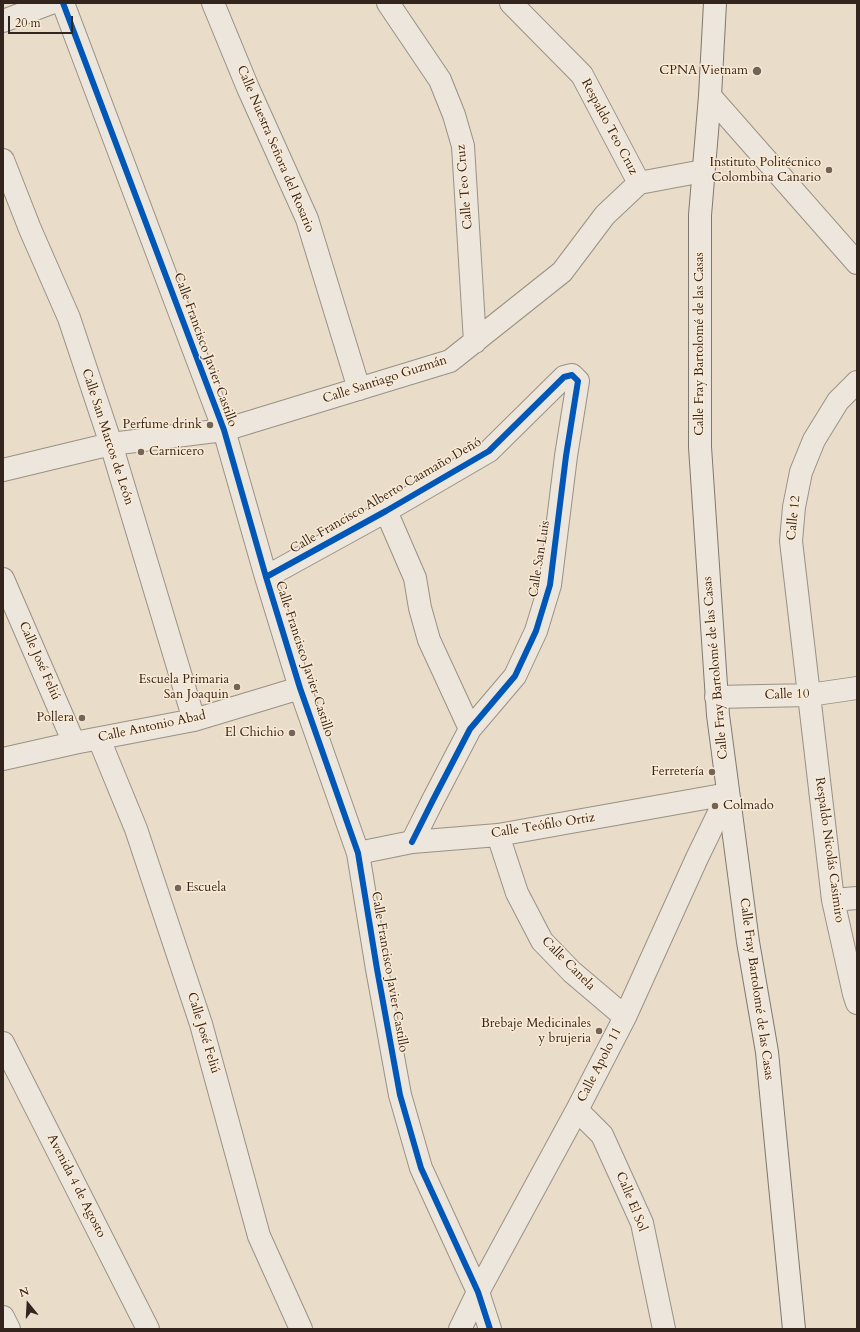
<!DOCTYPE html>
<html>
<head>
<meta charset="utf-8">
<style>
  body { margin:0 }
  #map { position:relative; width:860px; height:1332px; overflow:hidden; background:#e9dcc8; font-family:Cardo,serif }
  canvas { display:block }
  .frame { position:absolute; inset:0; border:4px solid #33241e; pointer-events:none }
  .north { position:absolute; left:8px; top:1284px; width:40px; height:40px; -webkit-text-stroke:3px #faead3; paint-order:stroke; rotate:342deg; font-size:11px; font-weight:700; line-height:16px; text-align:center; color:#33241e }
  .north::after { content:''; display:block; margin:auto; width:14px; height:18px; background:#33241e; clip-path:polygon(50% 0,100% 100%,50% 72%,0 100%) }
  .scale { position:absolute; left:8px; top:16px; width:65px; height:18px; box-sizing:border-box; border:2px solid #33241e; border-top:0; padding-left:5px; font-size:12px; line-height:14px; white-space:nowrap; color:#33241e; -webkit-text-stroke:3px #faead3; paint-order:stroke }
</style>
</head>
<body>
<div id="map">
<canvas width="860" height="1332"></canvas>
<div class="frame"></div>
<div class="north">N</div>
<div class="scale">20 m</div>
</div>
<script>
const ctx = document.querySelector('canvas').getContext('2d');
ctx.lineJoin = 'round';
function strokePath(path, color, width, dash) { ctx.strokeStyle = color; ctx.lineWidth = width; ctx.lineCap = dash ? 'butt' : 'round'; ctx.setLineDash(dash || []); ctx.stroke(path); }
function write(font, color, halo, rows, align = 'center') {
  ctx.font = font + ' Cardo,serif'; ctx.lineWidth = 3; ctx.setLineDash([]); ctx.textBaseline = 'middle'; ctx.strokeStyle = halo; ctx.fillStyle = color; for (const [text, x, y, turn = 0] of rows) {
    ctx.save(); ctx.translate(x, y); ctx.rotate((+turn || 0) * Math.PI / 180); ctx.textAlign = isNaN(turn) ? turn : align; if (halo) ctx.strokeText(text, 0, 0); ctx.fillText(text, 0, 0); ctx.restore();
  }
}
const minor = new Path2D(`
  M63,3l161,427 42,147 34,111 58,165 19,116 23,126 21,73 57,124 12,37
  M213,3l35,85 59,131 52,170
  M388,3l52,77 14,35 9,31 12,196
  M511,3l71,72 57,108
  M3,21l48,-18
  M3,160l27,69 39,89 42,126 83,276
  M857,382l-19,19 -24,39 -13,32 -7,35 -3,34 42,359 21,94 3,9
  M3,470l108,-26 113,-14 226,-69 112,-89 43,-57 34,-32 64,-12
  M386,511l29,67 5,30 9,32 41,89
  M266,577l120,-66 103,-60 75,-74 8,-2 6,6 -12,75 -16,129 -14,46 -21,45 -45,53 -37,71 -21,42
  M3,579l71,164
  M716,697l93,-2 48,-7
  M99,739l37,90 65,195 58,212 42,93
  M3,759l71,-16 120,-23 106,-32
  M498,835l19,58 25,48 30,31 53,45
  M358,853l54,-11 86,-7 230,-41
  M833,900l24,-2
  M3,1043l145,286
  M577,1110l25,25 40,88 22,106
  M3,1317l6,12
  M460,1329l18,-37 99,-182 48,-93 72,-159 31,-64`);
const tertiary = new Path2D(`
  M710,96l147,167`);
const secondary = new Path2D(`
  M715,3l-5,93 -10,119v232l18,268 30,227 19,110 27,277`);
const cycleway = new Path2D(`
  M63,3l161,427 42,147 34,111 58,165 19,116 23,126 21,73 57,124 12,37
  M266,577l120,-66 103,-60 75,-74 8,-2 6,6 -12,75 -16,129 -14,46 -21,45 -45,53 -37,71 -21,42`);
const markers = [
  [757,71,5,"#73645a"],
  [829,170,4,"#73645a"],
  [210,425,4,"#73645a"],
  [141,452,4,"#73645a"],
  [237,687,4,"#73645a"],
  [82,718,4,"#73645a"],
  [292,733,4,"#73645a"],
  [712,772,4,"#73645a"],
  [715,806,4,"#73645a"],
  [178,888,4,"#73645a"],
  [599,1031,4,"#73645a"]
];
const poiNames = [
  ["CPNA Vietnam",748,71],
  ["Instituto Politécnico",821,163],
  ["Colombina Canario",821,178],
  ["Perfume drink",202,425],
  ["Carnicero",149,452,"left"],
  ["Escuela Primaria",229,680],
  ["San Joaquin",229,695],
  ["Pollera",74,718],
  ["El Chichio",284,733],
  ["Ferretería",704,772],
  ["Colmado",723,806,"left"],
  ["Escuela",186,888,"left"],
  ["Brebaje Medicinales",591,1024],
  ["y brujeria",591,1039]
];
const streetNames = [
  ["Respaldo Teo Cruz",609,127,62],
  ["Calle Nuestra Señora del Rosario",275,149,67],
  ["Calle Teo Cruz",465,187,-95],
  ["Calle Fray Bartolomé de las Casas",700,344,-90],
  ["Calle Francisco Javier Castillo",205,350,70],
  ["Calle Santiago Guzmán",385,380,-18],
  ["Calle San Marcos de León",107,437,72],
  ["Calle Francisco Alberto Caamaño Deñó",386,496,-30],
  ["Calle 12",794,518,-84],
  ["Calle San Luis",540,559,-81],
  ["Calle Francisco Javier Castillo",304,659,72],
  ["Calle José Feliú",39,661,66],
  ["Calle Fray Bartolomé de las Casas",716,668,-95],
  ["Calle 10",787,695,-2],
  ["Calle Antonio Abad",152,727,-12],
  ["Calle Teófilo Ortiz",543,826,-9],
  ["Respaldo Nicolás Casimiro",829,850,82],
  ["Calle Canela",568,964,45],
  ["Calle Francisco Javier Castillo",389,972,80],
  ["Calle Fray Bartolomé de las Casas",756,989,82],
  ["Calle José Feliú",203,1033,73],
  ["Calle Apolo 11",600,1065,-63],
  ["Avenida 4 de Agosto",76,1186,63],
  ["Calle El Sol",631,1202,68]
];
strokePath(minor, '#9a9185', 24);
strokePath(tertiary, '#9a9185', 24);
strokePath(secondary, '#81786e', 24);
strokePath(minor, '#ece6dc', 22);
strokePath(tertiary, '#ece6dc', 22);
strokePath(secondary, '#ece6dc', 22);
strokePath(cycleway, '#0057b8', 6);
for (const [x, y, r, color] of markers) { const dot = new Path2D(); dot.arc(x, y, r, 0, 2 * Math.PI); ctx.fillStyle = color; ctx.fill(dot); strokePath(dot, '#faead3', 1.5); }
write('13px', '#33241e', '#faead3', poiNames, 'right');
write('13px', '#33241e', '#faead3', streetNames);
</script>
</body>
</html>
